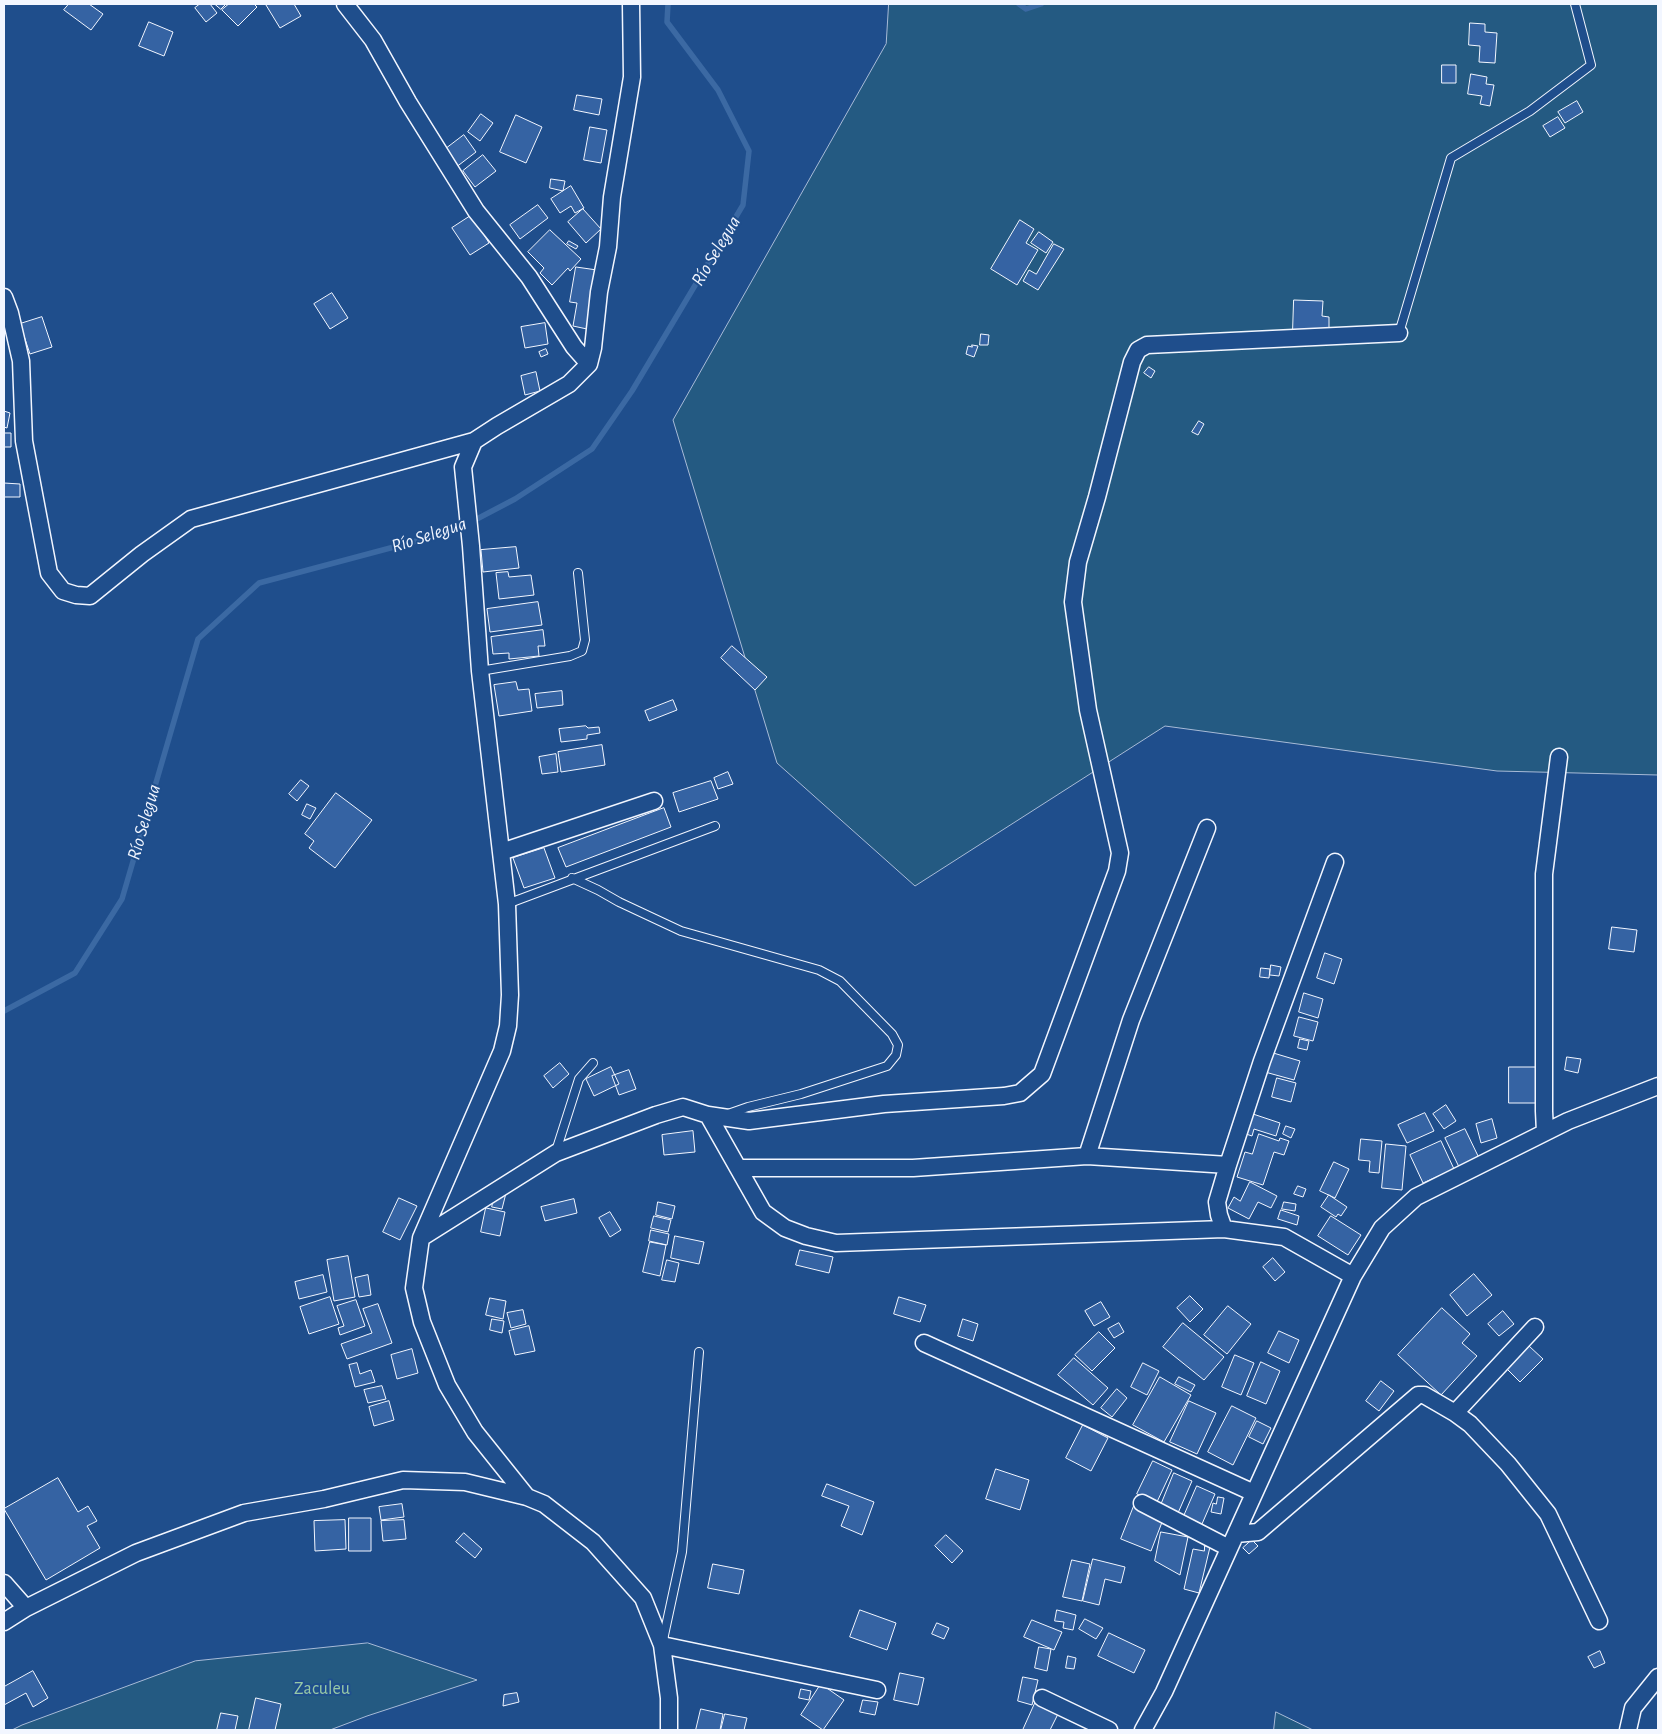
<!DOCTYPE html>
<html>
<head>
<meta charset="utf-8">
<style>
  body { margin:0 }
  #map { position:relative; width:1662px; height:1734px; overflow:hidden; background:#1f4e8c; font-family:"Alegreya Sans",sans-serif }
  canvas { display:block }
  .frame { position:absolute; inset:0; border:5px solid #f2f6ff; pointer-events:none }
</style>
</head>
<body>
<div id="map">
<canvas width="1662" height="1734"></canvas>
<div class="frame"></div>
</div>
<script>
const ctx = document.querySelector('canvas').getContext('2d');
ctx.lineJoin = 'round';
function paint(path, color) { ctx.fillStyle = color; ctx.fill(path, 'evenodd'); }
function strokePath(path, color, width, dash) { ctx.strokeStyle = color; ctx.lineWidth = width; ctx.lineCap = dash ? 'butt' : 'round'; ctx.setLineDash(dash || []); ctx.stroke(path); }
function write(font, color, halo, rows, align = 'center') {
  ctx.font = font + ' "Alegreya Sans",sans-serif'; ctx.lineWidth = 4; ctx.setLineDash([]); ctx.textBaseline = 'middle'; ctx.strokeStyle = halo; ctx.fillStyle = color; for (const [text, x, y, turn = 0] of rows) {
    ctx.save(); ctx.translate(x, y); ctx.rotate((+turn || 0) * Math.PI / 180); ctx.textAlign = isNaN(turn) ? turn : align; if (halo) ctx.strokeText(text, 0, 0); ctx.fillText(text, 0, 0); ctx.restore();
  }
}
const green = new Path2D(`
  M889,4h769v771l-161,-4 -332,-45 -250,160 -138,-123 -104,-343 213,-376z
  M368,1643l109,37 -110,36 -37,14h-318l10,-5 173,-64z
  M1276,1712l37,18h-39z`);
const stream = new Path2D(`
  M1019,4l7,5 15,-5
  M4,1011l71,-38 47,-74 76,-260 61,-56 195,-52 61,-32 77,-50 40,-58 111,-186 6,-54 -31,-61 -51,-68 1,-18`);
const building = new Path2D(`
  M69,4h20l14,10 -12,16 -27,-20z
  M200,4h10l7,9 -11,9 -11,-14z
  M215,4h11l-5,5z
  M229,4h25l3,3 -19,19 -16,-16z
  M268,4h26l7,12 -21,12 -14,-23z
  M149,22l24,10 -9,24 -25,-10z
  M1470,23l15,1v8l12,1 -2,30 -16,-1 1,-16 -11,-1z
  M1442,65h14v18h-14z
  M1471,74l16,3 -1,7 8,1 -4,21 -10,-2 2,-8 -14,-2z
  M577,95l25,4 -3,16 -25,-5z
  M1577,101l6,11 -18,11 -7,-11z
  M481,114l12,9 -13,18 -12,-9z
  M516,115l26,12 -16,36 -26,-11z
  M1558,117l7,11 -15,9 -7,-11z
  M590,127l17,3 -6,33 -17,-3z
  M464,135l12,17 -21,16 -12,-17z
  M483,155l13,16 -21,16 -12,-16z
  M551,179l14,2 -2,10 -13,-3z
  M571,186l13,22 -9,5 -4,-7 -11,7 -9,-14z
  M538,205l10,13 -28,21 -10,-14z
  M583,209l18,20 -15,14 -18,-21z
  M472,215l17,28 -19,12 -18,-27z
  M1020,220l14,9 -8,14 12,7 -21,35 -26,-16z
  M550,230l31,29 -11,12 -2,-3 -16,17 -12,-12 4,-5 -16,-16z
  M1039,232l14,10 -7,11 -15,-10z
  M569,241l9,5 -2,3 -9,-5z
  M1054,244l10,5 -26,41 -15,-9 6,-11 7,4z
  M576,267l21,3 -10,59 -14,-3 4,-23 -7,-1z
  M332,293l16,25 -18,11 -16,-25z
  M1294,300l29,1 -1,15 7,1v15l-36,-2z
  M42,317l10,30 -22,7 -10,-30z
  M545,323l3,21 -23,4 -4,-21z
  M981,334l8,1 -1,10h-8z
  M972,345l6,1 -4,11 -8,-3 2,-8 4,1z
  M546,349l2,5 -7,3 -2,-5z
  M1149,367l6,4 -4,7 -7,-5z
  M536,372l4,19 -15,4 -4,-19z
  M4,411l6,2 -3,15 -3,-1z
  M1199,421l5,3 -6,11 -6,-3z
  M4,433h7v14h-7z
  M4,483l16,1v13h-16z
  M516,547l3,21 -36,4 -2,-22z
  M508,572l1,5 22,-2 3,20 -35,4 -3,-26z
  M538,602l4,23 -52,7 -3,-23z
  M543,630l2,16h-7l1,10 -30,3v-6l-16,1 -2,-17z
  M732,646l35,31 -12,13 -34,-32z
  M516,682l2,8 11,-1 3,22 -33,5 -5,-31z
  M562,691l1,14 -26,3 -2,-14z
  M673,700l4,10 -28,11 -4,-10z
  M586,726l2,2 11,-1 1,6 -13,2v4l-26,3 -2,-13z
  M602,745l3,20 -44,7 -3,-20z
  M556,754l2,18 -16,2 -3,-17z
  M728,772l5,12 -15,5 -4,-11z
  M301,780l8,6 -12,15 -8,-7z
  M711,781l7,18 -39,13 -6,-19z
  M336,793l36,27 -37,48 -26,-20 5,-7 -9,-7z
  M307,804l9,4 -6,11 -8,-4z
  M664,808l7,19 -105,40 -8,-19z
  M544,848l11,30 -31,10 -11,-30z
  M1612,927l25,3 -3,22 -25,-3z
  M1325,953l17,6 -8,25 -17,-6z
  M1271,965l10,2 -2,9 -9,-1z
  M1261,968l9,1 -1,9 -9,-1z
  M1304,993l19,6 -5,19 -19,-6z
  M1299,1017l19,5 -5,19 -19,-5z
  M1300,1039l9,2 -2,9 -9,-2z
  M1270,1052l30,9 -6,19 -29,-8z
  M1567,1057l14,2 -3,14 -13,-3z
  M560,1063l9,11 -16,14 -9,-12z
  M611,1067l8,17 -25,12 -8,-17z
  M1509,1067h30v36h-30z
  M629,1070l7,19 -17,6 -7,-19z
  M1277,1078l19,5 -5,19 -19,-5z
  M1446,1105l10,16 -12,8 -11,-15z
  M1247,1112l33,11 -4,13 -22,-7 -2,7 -12,-4z
  M1425,1113l9,18 -27,12 -9,-18z
  M1492,1119l5,19 -16,5 -5,-19z
  M1286,1126l9,3 -4,9 -8,-4z
  M1465,1129l14,29 -20,9 -14,-29z
  M693,1131l2,21 -31,3 -2,-20z
  M1259,1134l20,7 1,-3 9,3 -5,14 -10,-3 -11,33 -26,-8 8,-25 7,2z
  M1361,1139l21,2 -3,32 -10,-1 1,-11 -11,-1z
  M1441,1141l13,28 -31,14 -13,-28z
  M1386,1144l20,2 -4,44 -20,-2z
  M1334,1162l15,7 -14,29 -15,-7z
  M1250,1182l27,14 -6,12 -13,-6 -9,17 -21,-11 6,-11 6,4z
  M1298,1186l8,3 -3,8 -9,-3z
  M496,1191l10,2 -4,16 -10,-2z
  M1329,1195l18,12 -6,9 -3,-2 -2,3 -15,-10z
  M399,1198l18,8 -17,34 -17,-8z
  M574,1199l3,14 -32,8 -4,-14z
  M658,1202l17,4 -3,13 -16,-4z
  M1284,1202l12,2 -1,7 -13,-2z
  M486,1208l19,4 -5,24 -19,-4z
  M1281,1210l18,6 -2,9 -19,-6z
  M610,1212l11,18 -11,7 -11,-19z
  M654,1216l17,4 -3,12 -17,-4z
  M1331,1216l30,19 -13,20 -30,-19z
  M651,1230l18,4 -2,11 -18,-4z
  M675,1236l29,6 -5,22 -28,-6z
  M650,1242l16,3 -6,31 -17,-4z
  M800,1250l33,7 -4,16 -33,-8z
  M348,1256l7,41 -21,4 -7,-41z
  M1273,1258l12,14 -10,9 -12,-14z
  M667,1260l12,3 -4,19 -13,-2z
  M1474,1274l18,21 -25,21 -17,-21z
  M323,1275l4,17 -28,7 -4,-17z
  M368,1275l3,20 -12,2 -4,-19z
  M1190,1296l13,13 -13,13 -13,-14z
  M330,1297l9,27 -30,10 -9,-27z
  M899,1297l27,8 -6,17 -26,-8z
  M490,1298l16,3 -3,18 -17,-4z
  M356,1300l9,26 -25,9 -2,-7 6,-2 -7,-20z
  M1101,1302l9,15 -16,9 -9,-15z
  M378,1304l14,39 -45,16 -6,-15 31,-11 -9,-24z
  M1228,1306l23,18 -24,30 -23,-19z
  M1442,1308l28,26 -8,9 15,13 -36,39 -43,-40z
  M523,1310l3,14 -15,4 -4,-15z
  M1503,1311l11,13 -15,12 -11,-12z
  M492,1319l12,2 -2,12 -12,-3z
  M963,1319l15,5 -5,17 -15,-5z
  M1119,1323l5,9 -10,6 -6,-9z
  M1183,1323l41,34 -20,23 -41,-33z
  M529,1326l6,25 -20,4 -6,-24z
  M1279,1331l20,9 -10,23 -21,-10z
  M1099,1332l16,16 -23,23 -17,-16z
  M1529,1346l14,13 -23,23 -14,-14z
  M412,1349l6,24 -21,6 -6,-24z
  M1235,1355l19,8 -13,32 -19,-8z
  M1074,1358l34,30 -15,17 -35,-30z
  M1261,1362l19,9 -14,33 -19,-8z
  M357,1363l3,11 11,-4 4,12 -20,5 -6,-22z
  M1143,1363l16,8 -12,24 -16,-8z
  M1160,1377l31,18 -27,47 -31,-17z
  M1179,1377l16,8 -4,7 -16,-8z
  M1381,1381l13,10 -15,20 -13,-10z
  M382,1386l4,13 -18,4 -4,-13z
  M1117,1389l10,9 -15,19 -11,-9z
  M389,1401l5,19 -20,6 -5,-19z
  M1189,1401l27,12 -19,41 -27,-12z
  M1232,1406l24,12 -23,47 -25,-13z
  M1257,1421l14,7 -8,16 -14,-7z
  M1083,1425l25,13 -17,33 -25,-13z
  M1153,1461l19,9 -16,34 -19,-10z
  M996,1469l33,11 -9,30 -34,-11z
  M1174,1473l18,8 -14,32 -17,-8z
  M58,1478l20,34 10,-6 9,15 -10,5 13,22 -54,32 -42,-71z
  M827,1484l47,18 -12,33 -21,-9 8,-20 -27,-10z
  M1197,1486l18,8 -13,30 -18,-8z
  M1218,1497l6,1 -3,16 -10,-2 2,-9 3,1z
  M402,1504l2,13 -23,3 -2,-13z
  M1134,1506l30,11 -13,34 -30,-12z
  M349,1518h22v33h-22z
  M345,1520l1,29 -31,2 -1,-30z
  M404,1520l2,19 -23,2 -2,-20z
  M1161,1532l27,5 -8,38 -25,-14z
  M464,1533l18,16 -7,9 -19,-16z
  M946,1535l17,16 -11,12 -17,-17z
  M1252,1540l6,6 -9,8 -6,-6z
  M1205,1546l5,1 -11,46 -15,-4 9,-40 11,2z
  M1093,1559l32,8 -4,16 -16,-4 -6,26 -16,-4z
  M1072,1560l18,4 -8,37 -19,-4z
  M713,1564l31,6 -5,24 -31,-6z
  M860,1610l36,13 -9,27 -37,-13z
  M1057,1610l19,5 -3,15 -10,-2 1,-6 -9,-1z
  M1085,1619l18,9 -7,11 -17,-10z
  M1032,1620l30,12 -8,18 -30,-13z
  M937,1623l12,5 -5,11 -12,-5z
  M1109,1633l36,17 -11,23 -36,-17z
  M1039,1647l12,2 -4,22 -12,-3z
  M1600,1651l5,12 -11,5 -6,-11z
  M1068,1656l8,2 -2,11 -8,-1z
  M33,1671l15,27 -15,9 -7,-14 -22,12v-18z
  M900,1673l24,5 -6,27 -24,-5z
  M1023,1677l15,3 -6,25 -14,-4z
  M821,1684l23,16 -21,30 -22,-15z
  M801,1689l10,2 -2,9 -10,-2z
  M517,1693l2,9 -16,4 1,-11z
  M256,1698l25,6 -6,26h-26z
  M863,1700l15,2 -3,13 -15,-3z
  M1036,1701l23,11 -9,18h-27z
  M701,1709l22,5 -3,16h-24z
  M221,1713l17,3 -3,14h-18z
  M725,1714l22,4 -3,12h-23z`);
const service = new Path2D(`
  M1399,333l52,-175 79,-47 61,-46 -16,-61
  M480,671l90,-15 12,-5 3,-11 -7,-67
  M572,878l26,12 21,12 62,29 138,39 21,11 52,53 6,11 -2,10 -9,11 -86,28 -53,13 -20,7
  M507,904l208,-78
  M556,1151l23,-72 14,-16
  M663,1640l19,-88 17,-200`);
const minor = new Path2D(`
  M345,4l28,36 35,62 68,109 53,66 45,70 15,17 -20,20 -72,42 -23,15 -11,26 8,79 9,125 27,233 3,91 -2,31 -6,25 -81,187 -7,50 8,34 25,63 28,47 52,65
  M4,297l6,16 11,48 3,80 25,132 14,18 13,4 14,1 52,-42 49,-35 283,-78
  M589,364l4,-16 6,-56 9,-45 4,-50 20,-120 -1,-73
  M501,852l153,-51
  M708,1115l41,6 135,-17 120,-8 16,-3 22,-19 75,-203 3,-18 -32,-143 -15,-108 5,-40 19,-65 35,-135 6,-12 9,-5 252,-12
  M1545,1132l-1,-21v-237l15,-117
  M1087,1156l44,-136 76,-192
  M738,1168h175l174,-12 141,9
  M1224,1229l-5,-14 -2,-13 11,-37 34,-104 73,-199
  M421,1238l135,-85 100,-38 27,-8 25,8 55,97 22,16 21,8 30,7 388,-14 60,8 69,39
  M924,1343l330,150
  M1455,1413l80,-86
  M1142,1503l87,45
  M1236,1534l22,-2 160,-137h6l31,18 15,11 38,40 40,50 51,107
  M4,1583l22,25
  M4,1622l22,-14 110,-55 108,-40 80,-14 79,-19 62,2 62,15 17,7 49,38 50,56 19,47 7,53v32
  M662,1645l215,45
  M1042,1698l67,32
  M1143,1730l21,-38 189,-416 29,-48 34,-31 152,-76 90,-35
  M1628,1730l5,-22 25,-31`);
const parkNames = [
  ["Zaculeu",322,1689]
];
const waterNames = [
  ["Río Selegua",716,251,-59],
  ["Río Selegua",429,535,-18],
  ["Río Selegua",144,822,-74]
];
paint(green, '#245a82');
strokePath(green, '#a8bbd7', 1);
strokePath(stream, '#3b69a3', 5.5);
paint(building, '#3563a3');
strokePath(building, '#f2f6ff', 1);
strokePath(service, '#f2f6ff', 10);
strokePath(minor, '#f2f6ff', 19);
strokePath(service, '#1f4e8c', 8);
strokePath(minor, '#1f4e8c', 16);
write('18px', '#97c8a6', '#1f4e8c', parkNames);
write('italic 19px', '#f2f6ff', '#1f4e8c', waterNames);
</script>
</body>
</html>
